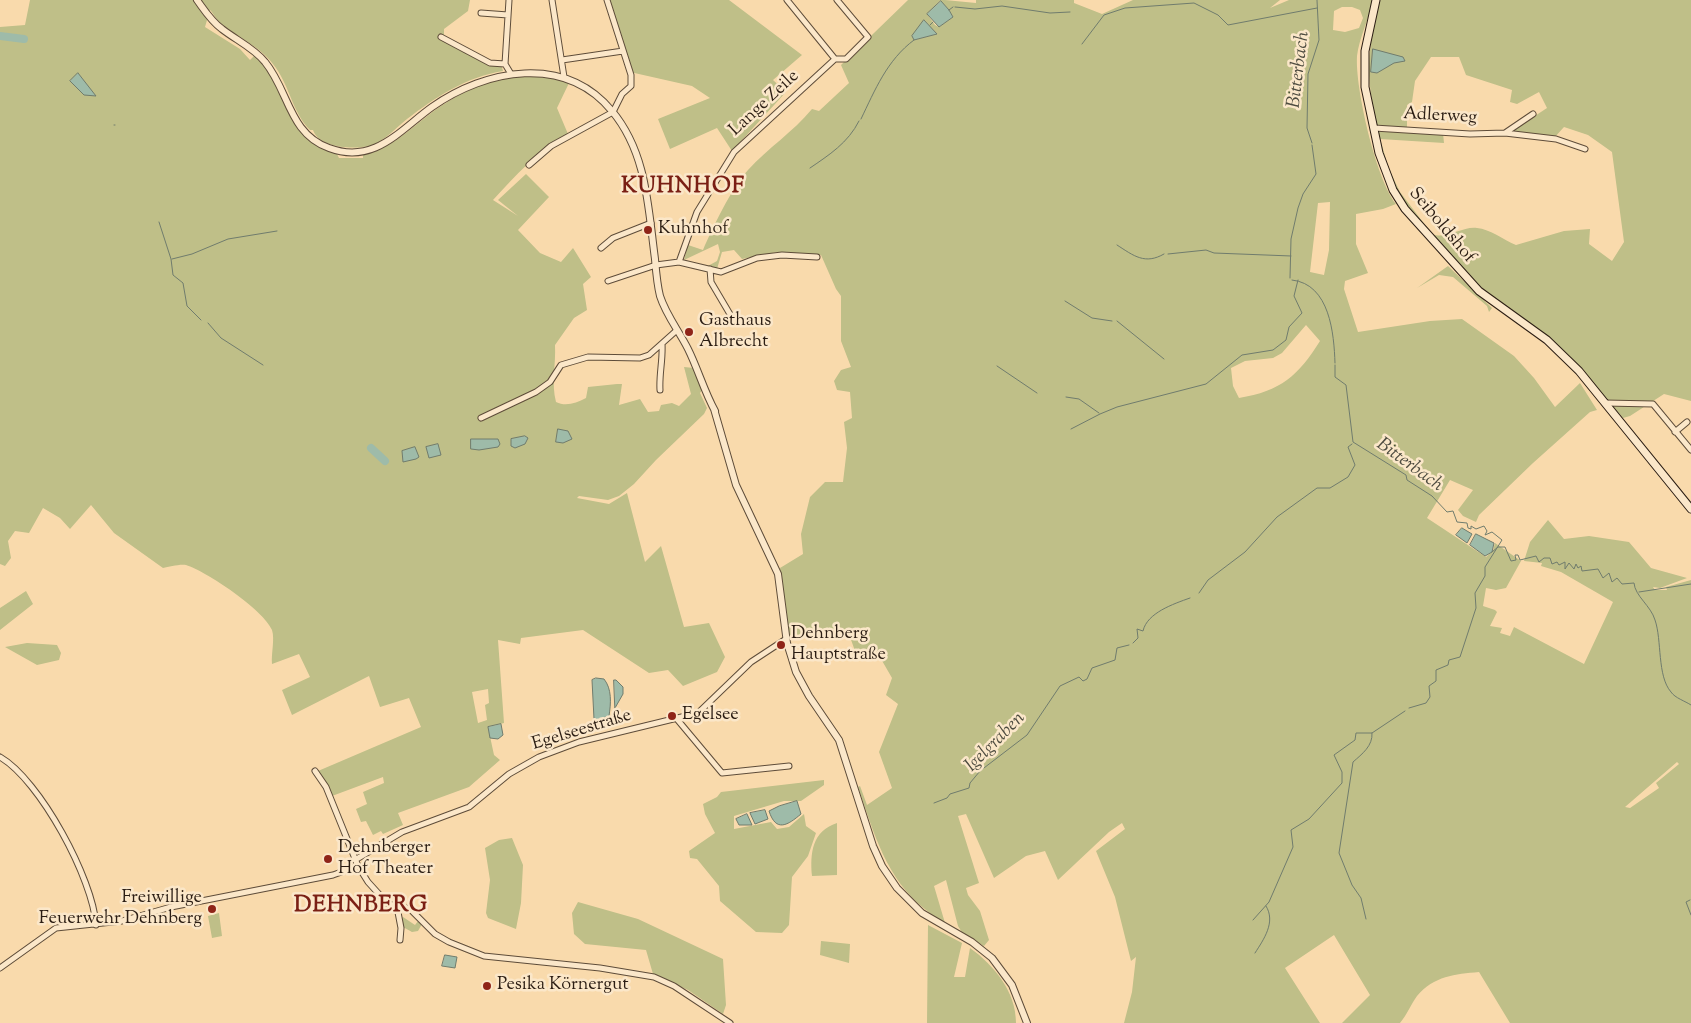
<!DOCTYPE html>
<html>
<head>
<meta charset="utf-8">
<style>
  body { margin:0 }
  canvas { display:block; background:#f9daac }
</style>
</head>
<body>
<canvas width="1691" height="1023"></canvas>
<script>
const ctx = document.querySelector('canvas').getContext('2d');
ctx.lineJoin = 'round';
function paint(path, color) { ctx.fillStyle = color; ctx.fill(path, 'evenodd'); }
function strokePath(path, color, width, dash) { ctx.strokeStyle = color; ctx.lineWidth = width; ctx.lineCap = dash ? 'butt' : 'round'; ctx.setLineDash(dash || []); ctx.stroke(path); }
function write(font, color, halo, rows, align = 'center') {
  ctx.font = font + ' "Sorts Mill Goudy",serif'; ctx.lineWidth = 5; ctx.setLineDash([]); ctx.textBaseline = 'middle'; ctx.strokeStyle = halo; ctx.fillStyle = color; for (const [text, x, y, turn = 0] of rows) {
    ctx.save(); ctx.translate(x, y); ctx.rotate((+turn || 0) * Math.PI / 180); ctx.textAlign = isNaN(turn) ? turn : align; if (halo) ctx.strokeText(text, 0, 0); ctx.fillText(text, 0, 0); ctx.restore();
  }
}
const green = new Path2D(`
  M30,0h440l-2,11 -24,18v8l46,27h11l2,7c-37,6 -67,26 -96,48 -10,8 -22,21 -34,26 -15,5 -54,4 -60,-15h-3c-17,-17 -20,-42 -34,-62 -14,-21 -35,-28 -54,-44 -6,-4 -8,-10 -12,-14l-5,17 35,22 10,11 5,-5c38,36 23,80 82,99l2,4h24v-4c28,-6 41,-20 63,-37 42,-33 90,-51 143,-34l-12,25 11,26c-30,17 -52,41 -75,66l25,16 -20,-16 28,-26 23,23 -31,33 22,23 21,9 12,-14 18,29 -8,7 4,26 -13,8 -19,27c1,20 -4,38 1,57 10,5 20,1 30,-4l2,-11 29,-3h5l-3,21 21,-6 8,13 11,-1 2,-6 11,-2 7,3 12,-12 -7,-27 10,1 8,22 -2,3 7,15 -3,6 -48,46 -22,24 -15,12 -11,4 -29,-4 -2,2 32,6 18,-11 18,69 16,-16 23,81 25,-4 16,34 -8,15 -34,14 -15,-16 -19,3 -66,-43 -62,8 -1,6 -22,-4 6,83 -16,4 6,28 6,5 -31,27 -71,26 5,12 -20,9 -2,-3 -8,4 -7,-14 -5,1 -5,-13 11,-5 -4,-12 21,-9 -1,-6 -51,19 -14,-25 103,-44 -12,-29 -29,9 -11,-31 -77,39 -10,-25 28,-13 -11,-23 -27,10c-1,-10 3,-25 0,-34 -8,-20 -66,-59 -86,-65 -7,-1 -17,2 -23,3l-49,-35 -23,-28 -21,24 -10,-11 -17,-10 -14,25 -14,-2 -7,10 3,17 -6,8 -5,-2v-537l25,-2zM78,74l6,21 -13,-14zM488,689l1,14 -4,2 2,15 -9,3 -6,-31z
  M609,0h120l73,55 -29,25 13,12 -54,59 -15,-23 -47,21 -12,-30 52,-21 -18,-12 -62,-14z
  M908,0h37l31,3v-3h98v3l28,11 31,-14h147l-10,8 19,-8h84c-4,18 -14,39 -16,56 -2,32 19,123 39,148l-13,5 -27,5v30l12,29 -23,8 -1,8 14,43 72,-11 32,-2 52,37 20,22 21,29 25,-24 17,27 -7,2 -57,51 -54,52 -3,7 -13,-6 -5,-6 15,-20 -23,-10 -23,38 59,39 7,-6 2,-8 26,18 -15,27 -10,2 -10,-2 -3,18 12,4 2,2 -7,14 12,2 -2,5 10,3 4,-9 70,37 29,-62 -52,-30 -20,-6 1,-3 -18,-2 6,-19 18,-22 16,19 25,-3 40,6 22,26 36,10 -27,10 -7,-1 2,3h12l-1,-3 25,-7v443h-181l-31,-51c-24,2 -45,4 -62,24 -6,8 -10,19 -17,27h-58l28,-28 -36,-60 -49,33 35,55h-196l8,-31 4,-35 -5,4 -16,-64 -19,-46 29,-22 -3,-6 -13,9 -51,48 -13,-29 -19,5 -32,22 -28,-64 -8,2 21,67 -13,5 2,7 12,16 9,29 -5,6 -21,-12 -5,-8 -12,-46 -12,6 11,37c-7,-2 -13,-9 -19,-13 -40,-31 -52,-77 -68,-123l2,-1 7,19 25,-17 -13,-36 19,-48 -12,-9 6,-17 -15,-26 -22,-1 -6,-17 -60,1 -9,-67 23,-14 -2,-20 9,-37 15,-15h18l4,-34 -3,-26 8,-4 -2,-26 -13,-2 -3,-9 7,-11 10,-3 -10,-26v-45l-5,-7 -15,-34 -44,-3 -35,7 -8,-9 -12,2 -5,17 -11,-2 11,-6 3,-9 -2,-8 -34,16 4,-15 15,5c9,-21 29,-63 45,-80 20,-22 45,-38 64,-61l7,2 30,-28 -8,-18zM940,1l9,9 4,7 -14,10 -4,-2 -8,-11zM1342,7h10l8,3 3,8 -4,10 -14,4 -12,-2 1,-19zM924,20l12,14 -22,6zM1330,202l-1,48 -5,25 -14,-3 8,-69zM1306,325l14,16c-22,35 -39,50 -81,57l-6,-12 -2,-18 14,-7 28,-3 9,-5zM1677,762l2,2 -23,19 3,5 -29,20 -5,-1z
  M1380,0h311v401l-27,-7 -34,22 -7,2 -39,-45 -116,-95 -70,-82 -14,-37 -6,-29 65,3 1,10 -64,-4 9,30 11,23 32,42c15,6 30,-8 45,-6 13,1 27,12 39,17l48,-14 26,-2 -1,15 23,17 12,-19 -12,-90 -24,-17 -24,-8 -10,11 -45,-5 38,-25 -8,-16 -22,12 -7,-2 2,-12 -46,-15 -7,-18h-28l-16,24 -3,21 -5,3v23l-30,-2c-12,-54 -10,-73 3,-126z
  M1448,266l44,42 -3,4 -2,-6 -34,-29 -14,-2 -22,13z
  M26,591l7,13 -33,26v-22z
  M27,643l30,2 4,8 -2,7 -22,5 -32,-18z
  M824,780v5l-23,16h-17l-50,15v13l37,-7 6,7 12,-2 15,-13 2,12 10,7 -8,23 -16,21 -3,48 -7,8 -26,-1 -36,-31 -1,-15 -22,-27 -7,-1 -1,-7 26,-18 -10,-19 -2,-10 14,-7 4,-5z
  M837,823v52l-25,1c-2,-23 0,-45 25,-53z
  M512,838l11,27 -2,38 -5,26 -28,-11 -2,-5 4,-33 -5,-32 14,-8z
  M578,902l60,17 85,40 3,46 -3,9 -35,-24 -35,-16 -7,-24 -61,-6 -11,-10 -2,-21z
  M219,913l3,23 -10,2 -4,-22z
  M403,917l12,8 3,-4 4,3 -4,7 -6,1 -9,-5 -2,-8z
  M928,925l34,18 -8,34h11l5,-29c25,18 46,44 46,75h-89z
  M821,941l29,3 -1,19 -29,-8z`);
const water = new Path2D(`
  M941,1l8,9 4,7 -14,10 -12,-13z
  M924,20l13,14 -23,6 -2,-4z
  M1373,49l30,8 2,4 -11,2 -17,10 -6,-1z
  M78,73l18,23 -12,-1 -14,-14z
  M558,429l10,2 4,8 -9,4 -7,-1z
  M525,436l3,2 -3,6 -10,4 -4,-2v-7z
  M471,439h27l2,5 -2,3 -19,3 -8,-1z
  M438,444l3,11 -12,3 -3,-11z
  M415,447l4,10 -3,2 -13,3 -1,-11z
  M1462,528l10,6 -5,9 -11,-8z
  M1476,534l18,9 -2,9 -7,4 -15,-11z
  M596,678l8,1c8,10 7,24 5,37l-13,4 -2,-1 -2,-39z
  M614,680h2l7,7v7l-8,14z
  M501,724l2,11 -5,4 -8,-1 -2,-11z
  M797,801l4,13c-13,11 -25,19 -32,-3l10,-5z
  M765,810l3,9 -13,5 -5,-11z
  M747,814l5,11h-13l-3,-6z
  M445,955l12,2 -2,11 -13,-2z`);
const stream = new Path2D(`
  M955,7l20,2 27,-3 48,7 20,-1
  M949,10l4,-3
  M930,25l3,-3
  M1082,44l22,-29 21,-7 69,-5 24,12 10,10 89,-17
  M861,119c14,-29 26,-59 53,-79
  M114,125h1
  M1312,143l-5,-15 1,-54 11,-34 -2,-40
  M810,168c19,-13 38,-25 49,-47
  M159,222l12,37 2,16 10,8 4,23 14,14
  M1117,245c17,11 28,20 47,9
  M1168,254l38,-4 8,3 77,3
  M172,259l20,-5 36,-15 49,-8
  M1290,278l1,-39 7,-31 5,-14 13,-20 -4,-29
  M1292,280c38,4 42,54 43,83
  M1065,301l27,17 20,3
  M1117,321l47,38
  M208,323l13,15 42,27
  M1335,365v12l11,8 7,57 53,33 1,5 25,16 15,16 6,-1 4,11 10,1 1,5 3,1v-3l5,3 8,-3 3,5 -2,4 7,-3 10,8 -17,27v9l-10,17 1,15 -16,49 -11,3 -1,5 -12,5v11l-7,5 1,11 -4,6 -17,5
  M997,366l40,27
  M1066,397l13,2 20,14
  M1071,429l29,-15 17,-7 89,-23 36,-29 31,-5 13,-10 3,-13 13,-14 -8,-17 4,-16
  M1492,552l6,-5h7l6,14 5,-1 -1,-5h3l2,5 16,-4 3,6 5,-4h6l2,6 5,-2 2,3 6,-3v7l4,-6 5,6 2,-5 2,4 3,-2 1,5 16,-2 5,9 6,-5 3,9 5,-4 5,6 12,-1c1,13 17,23 21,37 7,20 2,56 16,72 4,6 14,9 20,13
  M1639,592l52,-8
  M1199,593l9,-13 37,-28 32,-35 40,-29h13l18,-11 7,-12 -7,-18 4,-3
  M1133,643l5,-5 -1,-9 6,2c4,-18 30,-27 47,-33
  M934,803l13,-5 3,-4 19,-6 1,-5 10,-12 47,-36 33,-49 19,-9 4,4 4,-2 5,-11 23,-8 2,-12 12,-3
  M1690,900l-4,2 5,13
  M1366,919l-5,-21 -9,-13 -13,-32 14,-91c9,-8 20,-16 19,-29
  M1253,920l16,-18 24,-55 -2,-17 18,-11 33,-36v-11l-8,-17 21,-15 1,-7h16l33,-22
  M1255,953c9,-14 21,-31 11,-47`);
const river = new Path2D(`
  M0,36l24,3
  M371,448l14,13`);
const minor = new Path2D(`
  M509,0l-4,64 6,10
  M552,0l12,77
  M787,0l48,59
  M481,13l27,2
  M441,37l49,26 15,1
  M835,59h11l22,-22 -31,-37
  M562,60l61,-9
  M1374,128l96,6 35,-1 28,-19
  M1505,133l51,6 29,10
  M529,165l22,-19 62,-34 9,-18 9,-8v-11l-24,-75
  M601,248l12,-10 38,-15
  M679,262l18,-50 37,-60 101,-93
  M710,269l1,13 23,39
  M608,281l48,-16 23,-3 42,10 36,-14 25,-3 35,2
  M660,390c-1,-16 3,-30 2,-46
  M1605,403l48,1 38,46
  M481,418l55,-26 14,-10 11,-17 27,-8 52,1 9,-3 28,-25
  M1675,432l12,-10
  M676,718l46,55 67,-7
  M0,757c40,23 93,122 96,168
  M315,771l11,16 32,79 10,16 20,22 22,5 25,25 14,8 35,14 116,12 54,9 20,9 56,37
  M355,860l47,-28 67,-25 40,-33 30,-17 40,-15 119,-29 53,-51 35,-23
  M397,907l4,21 -1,12
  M0,968l56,-40 66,-7 49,-14 162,-32 25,-9`);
const tertiary = new Path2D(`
  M197,0c8,11 14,21 25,29 14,11 32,19 43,33 24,29 24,72 64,86 45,17 71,-18 103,-41 54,-38 133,-53 180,4 35,42 36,96 43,148 1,12 2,25 5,37 6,19 19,35 28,53 10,20 16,42 27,62
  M714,409l22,76 42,89 9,69 9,29 13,24 30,44 34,106 9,20 15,22 25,25 50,29 20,16 20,27 15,38`);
const secondary = new Path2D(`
  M1376,0l-11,51v36l14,66 14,37 12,19 74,82 68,49 32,31 112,138`);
const markers = [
  [648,230,5,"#8f2418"],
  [689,332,5,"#8f2418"],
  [781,645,5,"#8f2418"],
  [672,716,5,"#8f2418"],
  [328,859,5,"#8f2418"],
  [212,909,5,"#8f2418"],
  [487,986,5,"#8f2418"]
];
const streetNames = [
  ["Lange Zeile",765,104,-43],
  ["Adlerweg",1440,117,3],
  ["Seiboldshof",1441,226,50],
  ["Egelseestraße",582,731,-17]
];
const poiNames = [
  ["Kuhnhof",658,230],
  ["Gasthaus",699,322],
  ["Albrecht",699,343],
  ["Dehnberg",791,635],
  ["Hauptstraße",791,656],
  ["Egelsee",682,716],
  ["Dehnberger",338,849],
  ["Hof Theater",338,870],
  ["Freiwillige",202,899,"right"],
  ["Feuerwehr Dehnberg",202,920,"right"],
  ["Pesika Körnergut",497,986]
];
const waterNames = [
  ["Bitterbach",1300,70,-83],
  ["Bitterbach",1409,466,36],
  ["Igelgraben",996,743,-45]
];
const districtNames = [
  ["KUHNHOF",683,188],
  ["DEHNBERG",361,907]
];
paint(green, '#bfbf88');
paint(water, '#9ebba9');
strokePath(water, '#707c6d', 1);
strokePath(stream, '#707c6d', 1);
strokePath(river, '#9ebba9', 8);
strokePath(minor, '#5e4c39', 7);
strokePath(tertiary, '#5e4c39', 8);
strokePath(secondary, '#2b1d13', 9);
strokePath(minor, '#fbe7c9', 5);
strokePath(tertiary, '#fbe7c9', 6);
strokePath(secondary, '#fbe7c9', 7);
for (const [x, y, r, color] of markers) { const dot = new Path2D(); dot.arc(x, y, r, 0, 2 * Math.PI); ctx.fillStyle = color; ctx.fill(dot); strokePath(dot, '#fbe7c9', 2); }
write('18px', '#2b1d13', '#fbe7c9', streetNames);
write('18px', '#2b1d13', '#fbe7c9', poiNames, 'left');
write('italic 19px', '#4e4c40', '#fbe7c9', waterNames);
ctx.letterSpacing = '1px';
write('bold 22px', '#7a1f14', '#fbe7c9', districtNames);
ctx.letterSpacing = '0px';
</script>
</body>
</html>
